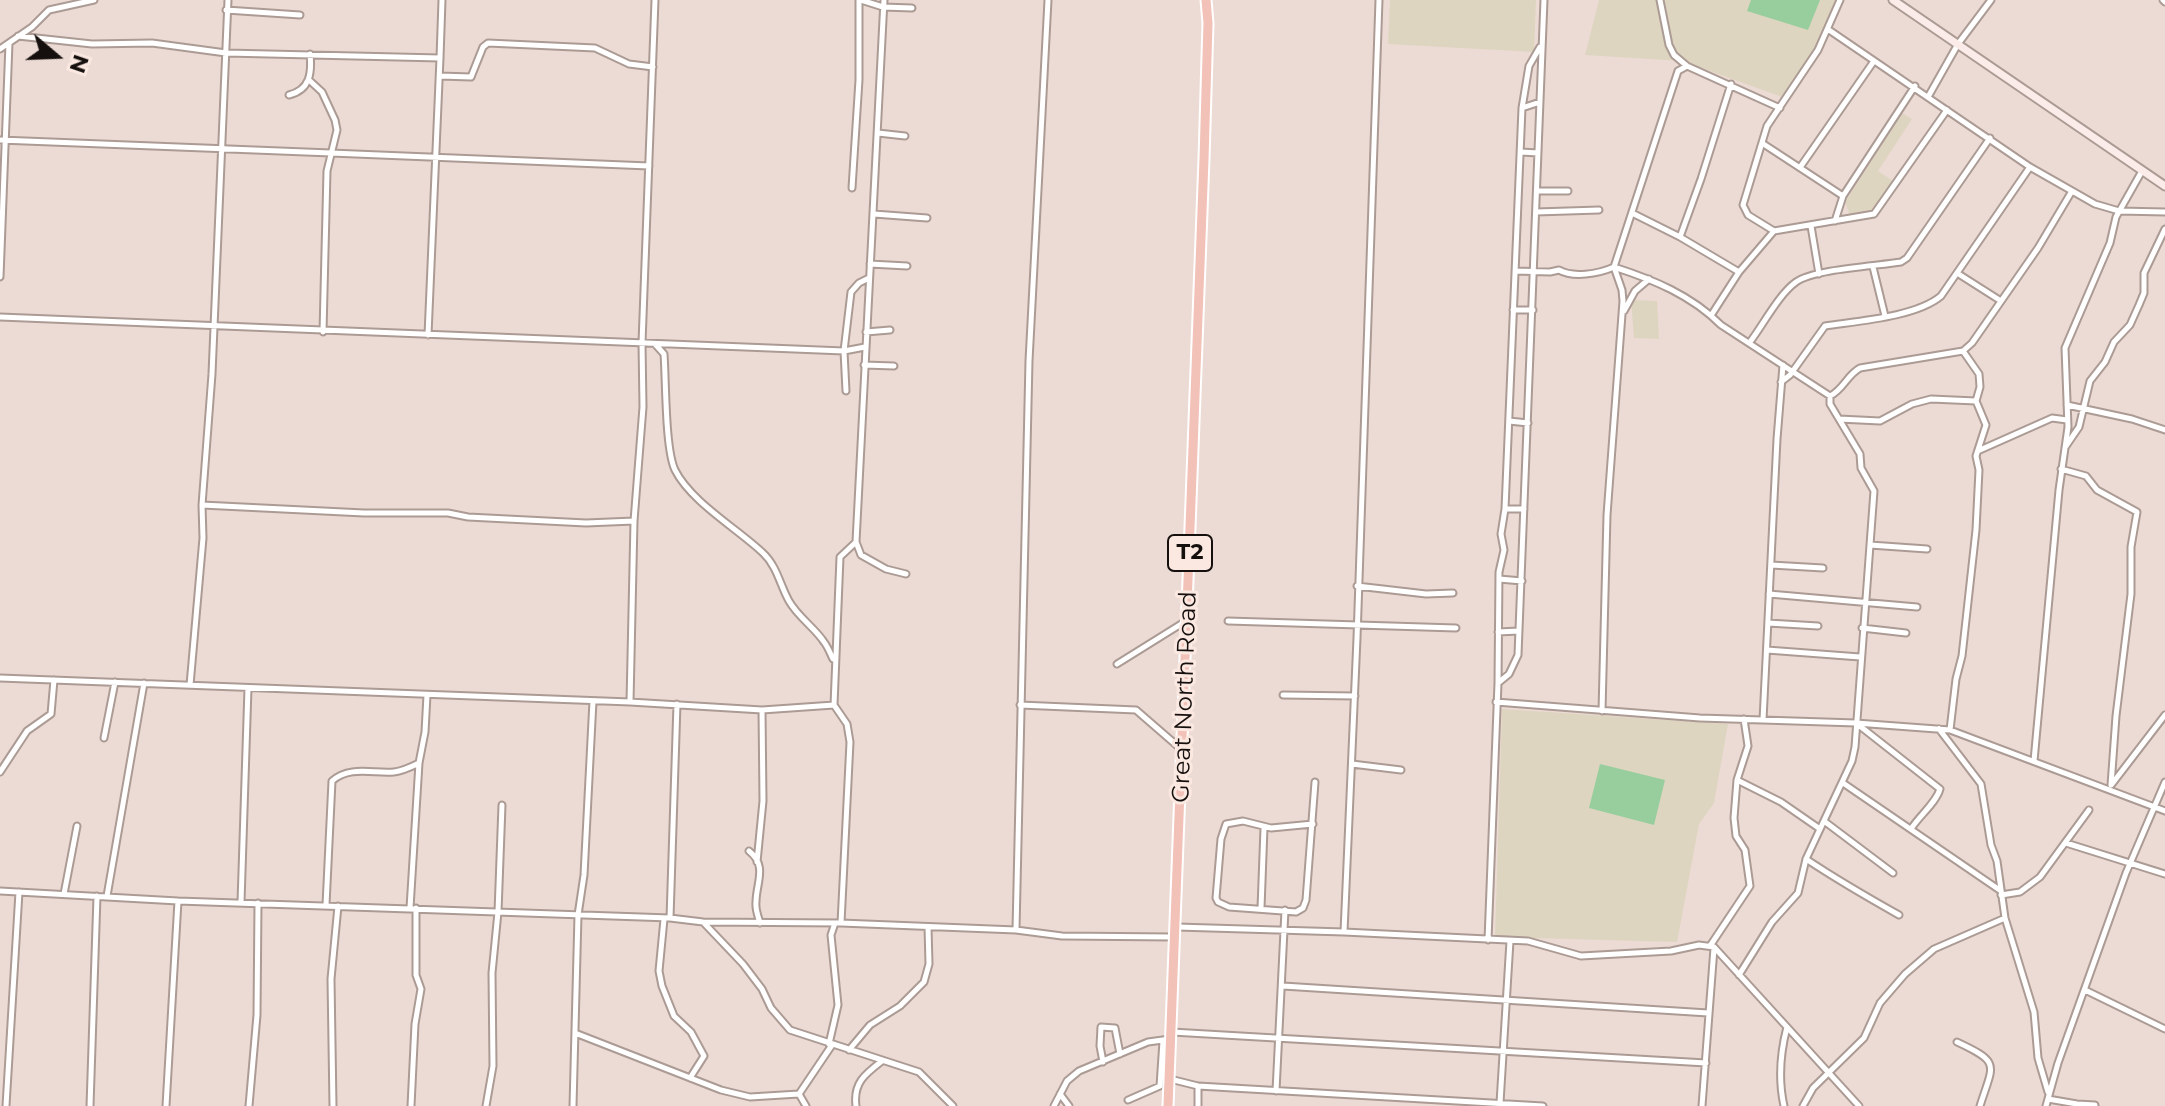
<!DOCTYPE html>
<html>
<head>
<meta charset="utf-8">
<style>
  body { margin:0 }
  #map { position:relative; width:2165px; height:1106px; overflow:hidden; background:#ecdbd4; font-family:Montserrat,sans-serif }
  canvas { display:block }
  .north { position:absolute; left:16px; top:16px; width:80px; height:80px; -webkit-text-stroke:6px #fae8e1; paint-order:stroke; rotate:109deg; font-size:22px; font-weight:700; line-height:32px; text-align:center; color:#150f0d }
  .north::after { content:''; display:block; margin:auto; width:28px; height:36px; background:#150f0d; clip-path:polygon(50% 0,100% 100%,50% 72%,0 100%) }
</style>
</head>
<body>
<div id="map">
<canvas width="2165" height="1106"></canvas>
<div class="north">N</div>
</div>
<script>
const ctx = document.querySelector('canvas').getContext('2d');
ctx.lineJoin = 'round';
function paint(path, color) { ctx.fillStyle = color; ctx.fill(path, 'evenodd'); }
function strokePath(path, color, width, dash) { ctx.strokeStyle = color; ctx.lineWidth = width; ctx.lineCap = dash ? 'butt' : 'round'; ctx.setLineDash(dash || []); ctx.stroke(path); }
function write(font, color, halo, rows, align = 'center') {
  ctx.font = font + ' Montserrat,sans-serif'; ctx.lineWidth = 6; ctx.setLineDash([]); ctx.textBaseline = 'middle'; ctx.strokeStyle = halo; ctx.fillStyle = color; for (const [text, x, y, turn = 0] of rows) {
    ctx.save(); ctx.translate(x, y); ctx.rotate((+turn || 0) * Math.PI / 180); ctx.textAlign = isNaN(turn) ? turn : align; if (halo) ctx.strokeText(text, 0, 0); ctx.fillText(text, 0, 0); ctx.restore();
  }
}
const education = new Path2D(`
  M1390,0h146l-2,52 -146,-8z
  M1599,0h239l-15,36 -41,61 -100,-36 -97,-6z
  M1902,113l10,6 -34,52 15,10 -18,26 -7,6 -17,5 -6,-16z
  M1631,300l26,1 2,38 -25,-1z
  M1502,709l226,15 -14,79 -15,21 -22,118 -182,-5z`);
const green = new Path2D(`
  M1751,0h69l-12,30 -61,-19z
  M1600,764l65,16 -11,45 -65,-17z`);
const street = new Path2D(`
  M861,0l22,7 29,1
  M884,0l-28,542 5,13 25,14 20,5
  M1660,0l9,45 5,10 13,11 93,42
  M2163,0l2,2
  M226,10l74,5
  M1829,30l201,137 65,37 24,7 46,1
  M18,36l74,8 60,-1 74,10 214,5 2,-58
  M0,49l32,-22 17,-17 45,-10
  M440,76l31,1 12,-30 5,-4 107,5 34,16 24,3
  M309,80l13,12 13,28 2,10 -10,41 -4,161
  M289,95c21,-5 23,-22 21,-41
  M1928,97l30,-53 33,-44
  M1522,108l18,-6
  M878,133l27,3
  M0,140c216,8 433,17 649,26
  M1762,143l81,53
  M1521,152l17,1
  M1801,166l73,-105
  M852,188l7,-108v-80
  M1537,191h31
  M1536,212l63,-2
  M1632,213l48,24 59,35
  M874,214l53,4
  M1835,221l8,-25 72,-110
  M1811,226l8,48
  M1774,231l-26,-16 -5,-10 24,-79 51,-76 22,-50
  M1680,237l21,-58 30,-95
  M870,264l37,2
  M1873,267l12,49
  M1515,271l35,1 9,-2c14,8 39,4 55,-3 40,13 77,28 107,58l109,71v8l30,50 1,14 13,23 -19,256 -3,14 -46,98 -8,34 -26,29 -33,53
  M1957,273l44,28
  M0,277l9,-234
  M1513,310h20
  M1624,311l11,-20 14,-12
  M1712,314l27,-42 35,-41 100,-17 73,-104
  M0,317l844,34 21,-4
  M866,332l24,-2
  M428,335l12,-277
  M1750,342c13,-17 29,-48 46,-60 18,-13 81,-16 105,-20l6,-4 83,-120
  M655,344l9,10c2,26 1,95 11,116 16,32 63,59 88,83 14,13 17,32 26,48 9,16 26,27 35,41 4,5 6,11 9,17
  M864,365l30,1
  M1781,382l9,-7 35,-49c33,-5 91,-9 116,-30l89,-129
  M846,391l-2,-40 7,-59 8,-9 10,-5
  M1830,396c13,-6 17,-21 30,-28l103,-17 9,-8 66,-95 34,-57
  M2067,405l65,14 33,11
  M1839,419l41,2 32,-17 19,-5 45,2
  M1509,421l19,2
  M2066,446l13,-19 11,-46 15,-19 9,-20 16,-17 9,-20 5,-12v-20l21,-44
  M1980,450l72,-32 15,2
  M2061,469l25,7 11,14 40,22 -6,35v47l-15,122 -5,69
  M202,505l162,8h84l20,4 118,6 48,-2
  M1505,509h19
  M1870,545l57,4
  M1771,565l52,3
  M1499,579l23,2
  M1357,586l69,8 27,-1
  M1769,594l148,13
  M1228,621l228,7
  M1768,623l50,3
  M1862,628l44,5
  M1498,632l21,-1
  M1767,650l93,7
  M1117,664l69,-43
  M0,678l630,24 132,8 72,-5
  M1498,683l1,-111 5,-22 -3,-16 4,-25 17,-401 7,-42 11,-19
  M190,685l13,-147 -1,-33 10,-131 16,-374
  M1283,695l72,1
  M630,702l4,-181 9,-114 -1,-64 13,-343
  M1496,702l204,16 156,5 94,7 215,81
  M1020,705l116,5 45,39
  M1602,711l5,-196 16,-214 -1,-11 -8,-23 64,-196 9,-5
  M1763,720l14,-281 6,-74
  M1856,723l84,66c-4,14 -21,27 -29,40
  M1939,729l42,55 10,61 6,16 8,57 29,94 4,46 10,34
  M1950,730l6,-51 6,-23 14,-126 3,-60 -3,-14 10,-31 -10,-24 4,-14 -1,-13 -16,-23
  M104,738l11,-56
  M2034,761l25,-271 9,-63 -3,-79 45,-105 6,-26 26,-46
  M1352,764l49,6
  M0,772l27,-41 24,-17 3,-34
  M1737,780l44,22 39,27
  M1843,783l158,108
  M2112,784l53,-69
  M1824,821l69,52
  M1313,824l-42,4 -28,-7 -17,3 -5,15 -5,59 2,4 11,5 67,5 7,-4 3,-8 9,-118
  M2066,843l99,31
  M749,851c19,15 7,32 7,51 -1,7 2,14 4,21
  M1806,859c30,20 61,38 93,56
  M757,862l6,-61 -1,-91
  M0,891l178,10 492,17 33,4 138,1 175,7 46,6 111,1
  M64,894l13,-68
  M2001,895l19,-3 20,-15 49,-67
  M107,896l37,-213
  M241,902l7,-214
  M326,905l6,-124c18,-16 42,-7 62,-9 9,-1 17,-5 25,-9
  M410,908l9,-145 6,-31 2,-37
  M1261,908l3,-80
  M670,918l7,-214
  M664,919l-5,52 3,15 12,30 17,16 13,24 -14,22
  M704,923l39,41 19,25 9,19 19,22 129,42 34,34
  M841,923l9,-181 -3,-18 -13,-19 6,-148 16,-15
  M1177,927l167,5 184,9 53,15 90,-5 28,-6 15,2 145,159
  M1016,930l13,-569 19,-361
  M1344,932l13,-294 22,-638
  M1488,940l10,-257 11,-9 9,-19 26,-655
  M1710,946l40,-60 -5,-36 -9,-14 -2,-18 3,-38 11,-34 -4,-27
  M1283,986l425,27
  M2085,990l80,39
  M1172,1032l534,31
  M575,1033l146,57 29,7 49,-3
  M1957,1042c45,21 36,22 23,64
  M829,1044l9,-39 -7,-70 4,-12
  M849,1050l21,-25 30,-19 24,-24 5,-18 -1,-37
  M1103,1062l-3,-16 1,-19 14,1 5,26
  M1162,1077l36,9 345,20
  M1276,1091l9,-181
  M1060,1094l9,12
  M2048,1099l29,5 18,1
  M1128,1100l32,-14 3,-45
  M1500,1103l10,-162
  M6,1106l13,-214
  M90,1106l7,-210
  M166,1106l12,-205
  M249,1106l8,-91 1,-112
  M333,1106l-2,-127 7,-73
  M411,1106l4,-82 6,-35 -5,-14v-67
  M486,1106l7,-40 -1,-93 6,-61 4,-107
  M573,1106l5,-191 6,-40 9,-174
  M806,1106l-7,-12 33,-49
  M856,1106c-3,-23 9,-32 26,-45
  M1054,1106l13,-25 12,-10 69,-29 22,-3
  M1198,1106v-20
  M1702,1106l12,-158
  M1784,1106c-6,-27 -4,-52 3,-79
  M1803,1106l10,-18 51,-50 16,-35 25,-29 29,-25 71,-31
  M2046,1106l12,-43 68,-190 39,-91`);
const secondary = new Path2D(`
  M1893,0l272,186`);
const highway = new Path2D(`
  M1168,1106l36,-947 4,-136 -2,-23`);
const shields = [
  [1190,553,44]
];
const shieldNames = [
  ["T2",1190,553]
];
const streetNames = [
  ["Great North Road",1185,697,-88]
];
paint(education, '#ded5c0');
paint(green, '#98ce9d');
strokePath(street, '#ab9b94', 9);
strokePath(secondary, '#ab9b94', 11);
strokePath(highway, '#fff', 13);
strokePath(street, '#fff', 5);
strokePath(secondary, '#fbece9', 7);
strokePath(highway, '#f2c1b7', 9);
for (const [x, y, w] of shields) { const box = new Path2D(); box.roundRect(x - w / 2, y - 18, w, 36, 6); ctx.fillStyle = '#fae8e1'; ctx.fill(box); strokePath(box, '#150f0d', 2); }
write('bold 22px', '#150f0d', null, shieldNames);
write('24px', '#150f0d', '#fae8e1', streetNames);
</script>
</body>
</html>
